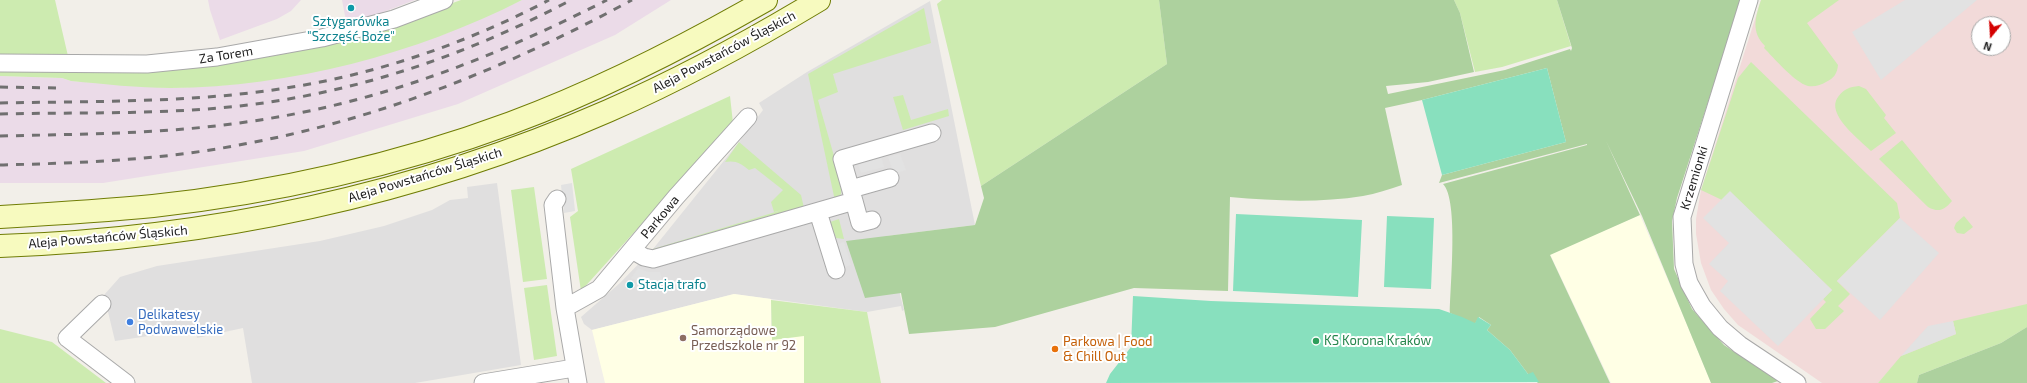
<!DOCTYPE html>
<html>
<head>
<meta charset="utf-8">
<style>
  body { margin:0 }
  #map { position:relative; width:2027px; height:383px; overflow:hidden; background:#f2efe9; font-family:"Exo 2",sans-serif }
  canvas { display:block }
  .north { position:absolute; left:1971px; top:16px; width:40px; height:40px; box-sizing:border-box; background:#fff; border:1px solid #a7a7a7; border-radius:50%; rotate:198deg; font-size:11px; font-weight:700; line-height:16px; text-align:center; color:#222 }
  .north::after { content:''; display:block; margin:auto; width:14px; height:18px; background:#d40000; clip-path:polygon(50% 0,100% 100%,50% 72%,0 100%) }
</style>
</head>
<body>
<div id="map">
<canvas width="2027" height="383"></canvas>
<div class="north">N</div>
</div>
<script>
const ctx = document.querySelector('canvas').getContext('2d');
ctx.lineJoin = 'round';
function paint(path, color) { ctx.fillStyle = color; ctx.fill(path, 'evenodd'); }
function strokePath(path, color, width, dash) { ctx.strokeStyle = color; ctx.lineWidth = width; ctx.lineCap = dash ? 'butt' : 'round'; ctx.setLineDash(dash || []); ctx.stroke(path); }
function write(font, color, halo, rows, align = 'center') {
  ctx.font = font + ' "Exo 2",sans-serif'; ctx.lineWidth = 4; ctx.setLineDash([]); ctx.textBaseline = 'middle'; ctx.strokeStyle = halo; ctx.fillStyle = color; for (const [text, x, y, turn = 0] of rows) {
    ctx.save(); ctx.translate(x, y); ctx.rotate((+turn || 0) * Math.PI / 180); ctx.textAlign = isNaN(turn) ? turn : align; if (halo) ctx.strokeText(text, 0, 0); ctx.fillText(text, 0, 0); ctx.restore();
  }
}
const residential = new Path2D(`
  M930,1l45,224 -88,11 10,43 4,-1 -1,17 4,15 -2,1 -1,-5 -34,6 -133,-18 -142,36 -8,-6 -3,-7 39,-34 33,-34 86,-107 24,-32 -4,-7 48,-31z
  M497,183l24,182 -106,18h-163l-9,-55 -46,10 -1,-9 -81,12 -11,-46 16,-18 37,-11 163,-25 64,-15 48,-16 18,-10 18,-2 -1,-11z`);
const commercial = new Path2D(`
  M1761,0h266v327l-132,37 -17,19h-56l-84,-58 -14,-16 -13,-19 -10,-27 -5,-29v-15l5,-29zM1979,24h24v24h-24z`);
const industrial = new Path2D(`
  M208,0h93l-10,11 -14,8 -57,21 -10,-30z
  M342,0h73l-68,26z
  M522,0h149l-56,35 -157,69 -154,47 -201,32h-103v-107l62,2 9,3 100,7 56,-3 47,-6 65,-13 103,-31z`);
const education = new Path2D(`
  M1640,215l45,105 26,63h-100l-61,-129z
  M734,294l37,5v34l33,2v48h-199l-13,-53z`);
const grass = new Path2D(`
  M0,0h55l13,56 -68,-1z
  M461,0h61c-106,54 -232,87 -351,88 -33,0 -67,-4 -100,-7l-9,-3 -62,-2v-6l76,2 335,-54z
  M942,0h217l8,64 -186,122 -44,-182z
  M1454,0h103l14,46 -69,21 -27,5 -15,-59z
  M1761,0h78l-32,23 31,42c-1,9 -4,13 -12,17 -5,3 -11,5 -18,4 -14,-4 -34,-28 -44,-38l1,-2c-14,-14 -10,-28 -4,-46z
  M924,8l7,35 -98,31 5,18 -20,8 24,84 -1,10 -6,7 -27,-127z
  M1751,62l146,141 3,15 -63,63 13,13 -12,12 6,5 -19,18h-9l-6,-10 16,-17 -3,-3 9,-9 -102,-98 -8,8 -21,-10 37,-112z
  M1859,86l7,3 20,26 -2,3 12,15 -25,18c-11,-11 -46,-37 -33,-54 6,-8 11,-10 21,-11z
  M903,95l8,25 37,-11 1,7 -46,14 -10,-33z
  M730,96l3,27 -152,168 -11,-74 8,-6 -7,-42z
  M1902,140l50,61c-8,9 -13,12 -24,6l-49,-48z
  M739,142l62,53 3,13 -149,44 -2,-3 129,-39 -8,2 -3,-10 12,-12 -28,-22 -6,2c-8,-7 -14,-10 -24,-8z
  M534,187l13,92 -24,3 -12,-92z
  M1964,216l9,11 -9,7 -7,-1 -3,-5 2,-5z
  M839,219l5,20 -8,-1 -6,-16z
  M547,285l10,71 -23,4 -10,-72z
  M771,300l96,12 14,71h-77v-47l-32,4z
  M2027,304v23l-26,16 -82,32 -2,8h-39l23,-27 55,-22 -3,-13z
  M0,329l52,13 54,41h-106z`);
const forest = new Path2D(`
  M1159,0h295l6,13 14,59 -46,10 -42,4 2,8 117,-24 65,-21 1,2 1,-3 -15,-48h184l-64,198 -5,23 2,48 18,40 32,36 54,36 -6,2h-61l-69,-167 -36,-75 -25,-64 25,64 34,74 -90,40 60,128h-72l-10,-9 -18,-24 -23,-20 4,-5 -12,-8 -4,7 -25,-11c0,-25 9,-113 -7,-129l144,-39v-1l-148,39 3,-8 124,-33 -19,-74 -125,32 -37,8 17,77c-13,4 -26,9 -39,11 -44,7 -88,5 -133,1l-2,94 -94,-3 -139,39 -86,7 -8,-41 -36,5 -19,-57 129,-16 9,-27 -3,-12 186,-122z
  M2027,327v56h-110l2,-8 82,-32z`);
const pitch = new Path2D(`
  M1547,68l19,74 -124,33 -20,-75z
  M1236,214l126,6 -4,77 -125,-6z
  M1387,216l47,2 -3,71 -47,-2z
  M1133,296l78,5 228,8 23,8 13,6 3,-6 13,8 -4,5 23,20 18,24 5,-2 6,10 -433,1 4,-9 21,-27z`);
const parking = new Path2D(`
  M1905,0h72l-96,80 -29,-48z
  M900,154l6,16 -12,4 -6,-17z
  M881,156l3,11 -23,6 -4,-10z
  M572,183l3,28 -11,2 -3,-28z
  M1730,191l102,99 -54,56 -58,-55 8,-10 -19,-17 20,-21 -26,-25z
  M1900,218l39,35 -59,67 -43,-39z
  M844,242l7,23 -10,3 -7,-23z
  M638,268l10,4h12l4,11 -17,1 -16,-6z
  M1953,321l3,13 -55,22 27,-30z`);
const minor = new Path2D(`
  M1749,0l-67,217 2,47 5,19 13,23 18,22 20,17 57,38
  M0,63l147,1 70,-7 105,-19 72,-19 50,-19
  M851,189l39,-11
  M557,199l-4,6 12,103 13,75
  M854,201l6,22 12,-3
  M818,212l18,58
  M632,250l12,7 9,2 201,-58 -12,-42 90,-26
  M102,304l-35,34 59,45
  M565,308l34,-19 77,-92 72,-80
  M483,383l91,-15`);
const secondary = new Path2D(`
  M0,217c51,-3 102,-6 153,-11 120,-13 245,-41 358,-83 89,-33 173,-76 255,-123
  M0,246c209,-7 416,-51 608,-135 73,-32 143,-70 211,-111`);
const rail = new Path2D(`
  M0,87l62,1
  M0,103c95,-2 192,0 286,-15 92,-14 181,-45 263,-88
  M0,114c82,-2 166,1 248,-9 114,-14 221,-51 323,-105
  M0,136c82,-2 165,-2 246,-14 130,-18 245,-63 361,-122
  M0,165c82,-2 164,-5 244,-21 137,-25 266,-78 388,-144`);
const markers = [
  [351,8,4,"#0f9aa8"],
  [630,285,4,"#0f9aa8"],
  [130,322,4,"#3f7fe0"],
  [683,338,4,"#8d6e63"],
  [1316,341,4,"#2e9e5b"],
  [1055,349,4,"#e8710a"]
];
const cultureNames = [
  ["Sztygarówka",351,22],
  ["\"Szczęść Boże\"",351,37],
  ["Stacja trafo",638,285,"left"]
];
const streetNames = [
  ["Aleja Powstańców Śląskich",724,52,-28],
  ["Za Torem",226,55,-9],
  ["Aleja Powstańców Śląskich",425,175,-17],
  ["Krzemionki",1694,178,-73],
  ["Parkowa",660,217,-50],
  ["Aleja Powstańców Śląskich",108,237,-5]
];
const shopNames = [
  ["Delikatesy",138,315],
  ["Podwawelskie",138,330]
];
const educationNames = [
  ["Samorządowe",691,331],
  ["Przedszkole nr 92",691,346]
];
const leisureNames = [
  ["KS Korona Kraków",1324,341]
];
const foodNames = [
  ["Parkowa | Food",1063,342],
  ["& Chill Out",1063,357]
];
paint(residential, '#e0dfdf');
paint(commercial, '#f2dad9');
paint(industrial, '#ebdbe8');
paint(education, '#ffffe5');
paint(grass, '#cdebb0');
paint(forest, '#add19e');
paint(pitch, '#88e0be');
paint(parking, '#e2e2e2');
strokePath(minor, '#a9a9a9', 19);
strokePath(secondary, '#707d05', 24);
strokePath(minor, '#fff', 17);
strokePath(secondary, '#f7fabf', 22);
strokePath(rail, '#707070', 3, [8, 8]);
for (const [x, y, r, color] of markers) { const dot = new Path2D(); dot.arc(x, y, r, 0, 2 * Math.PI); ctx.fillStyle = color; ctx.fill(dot); strokePath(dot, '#fff', 1.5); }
write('13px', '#0d838f', '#fff', cultureNames);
write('13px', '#222', '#fff', streetNames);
write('13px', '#366cbe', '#fff', shopNames, 'left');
write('13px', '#785e54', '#fff', educationNames, 'left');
write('13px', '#27864d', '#fff', leisureNames, 'left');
write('13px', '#c56008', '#fff', foodNames, 'left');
</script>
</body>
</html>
